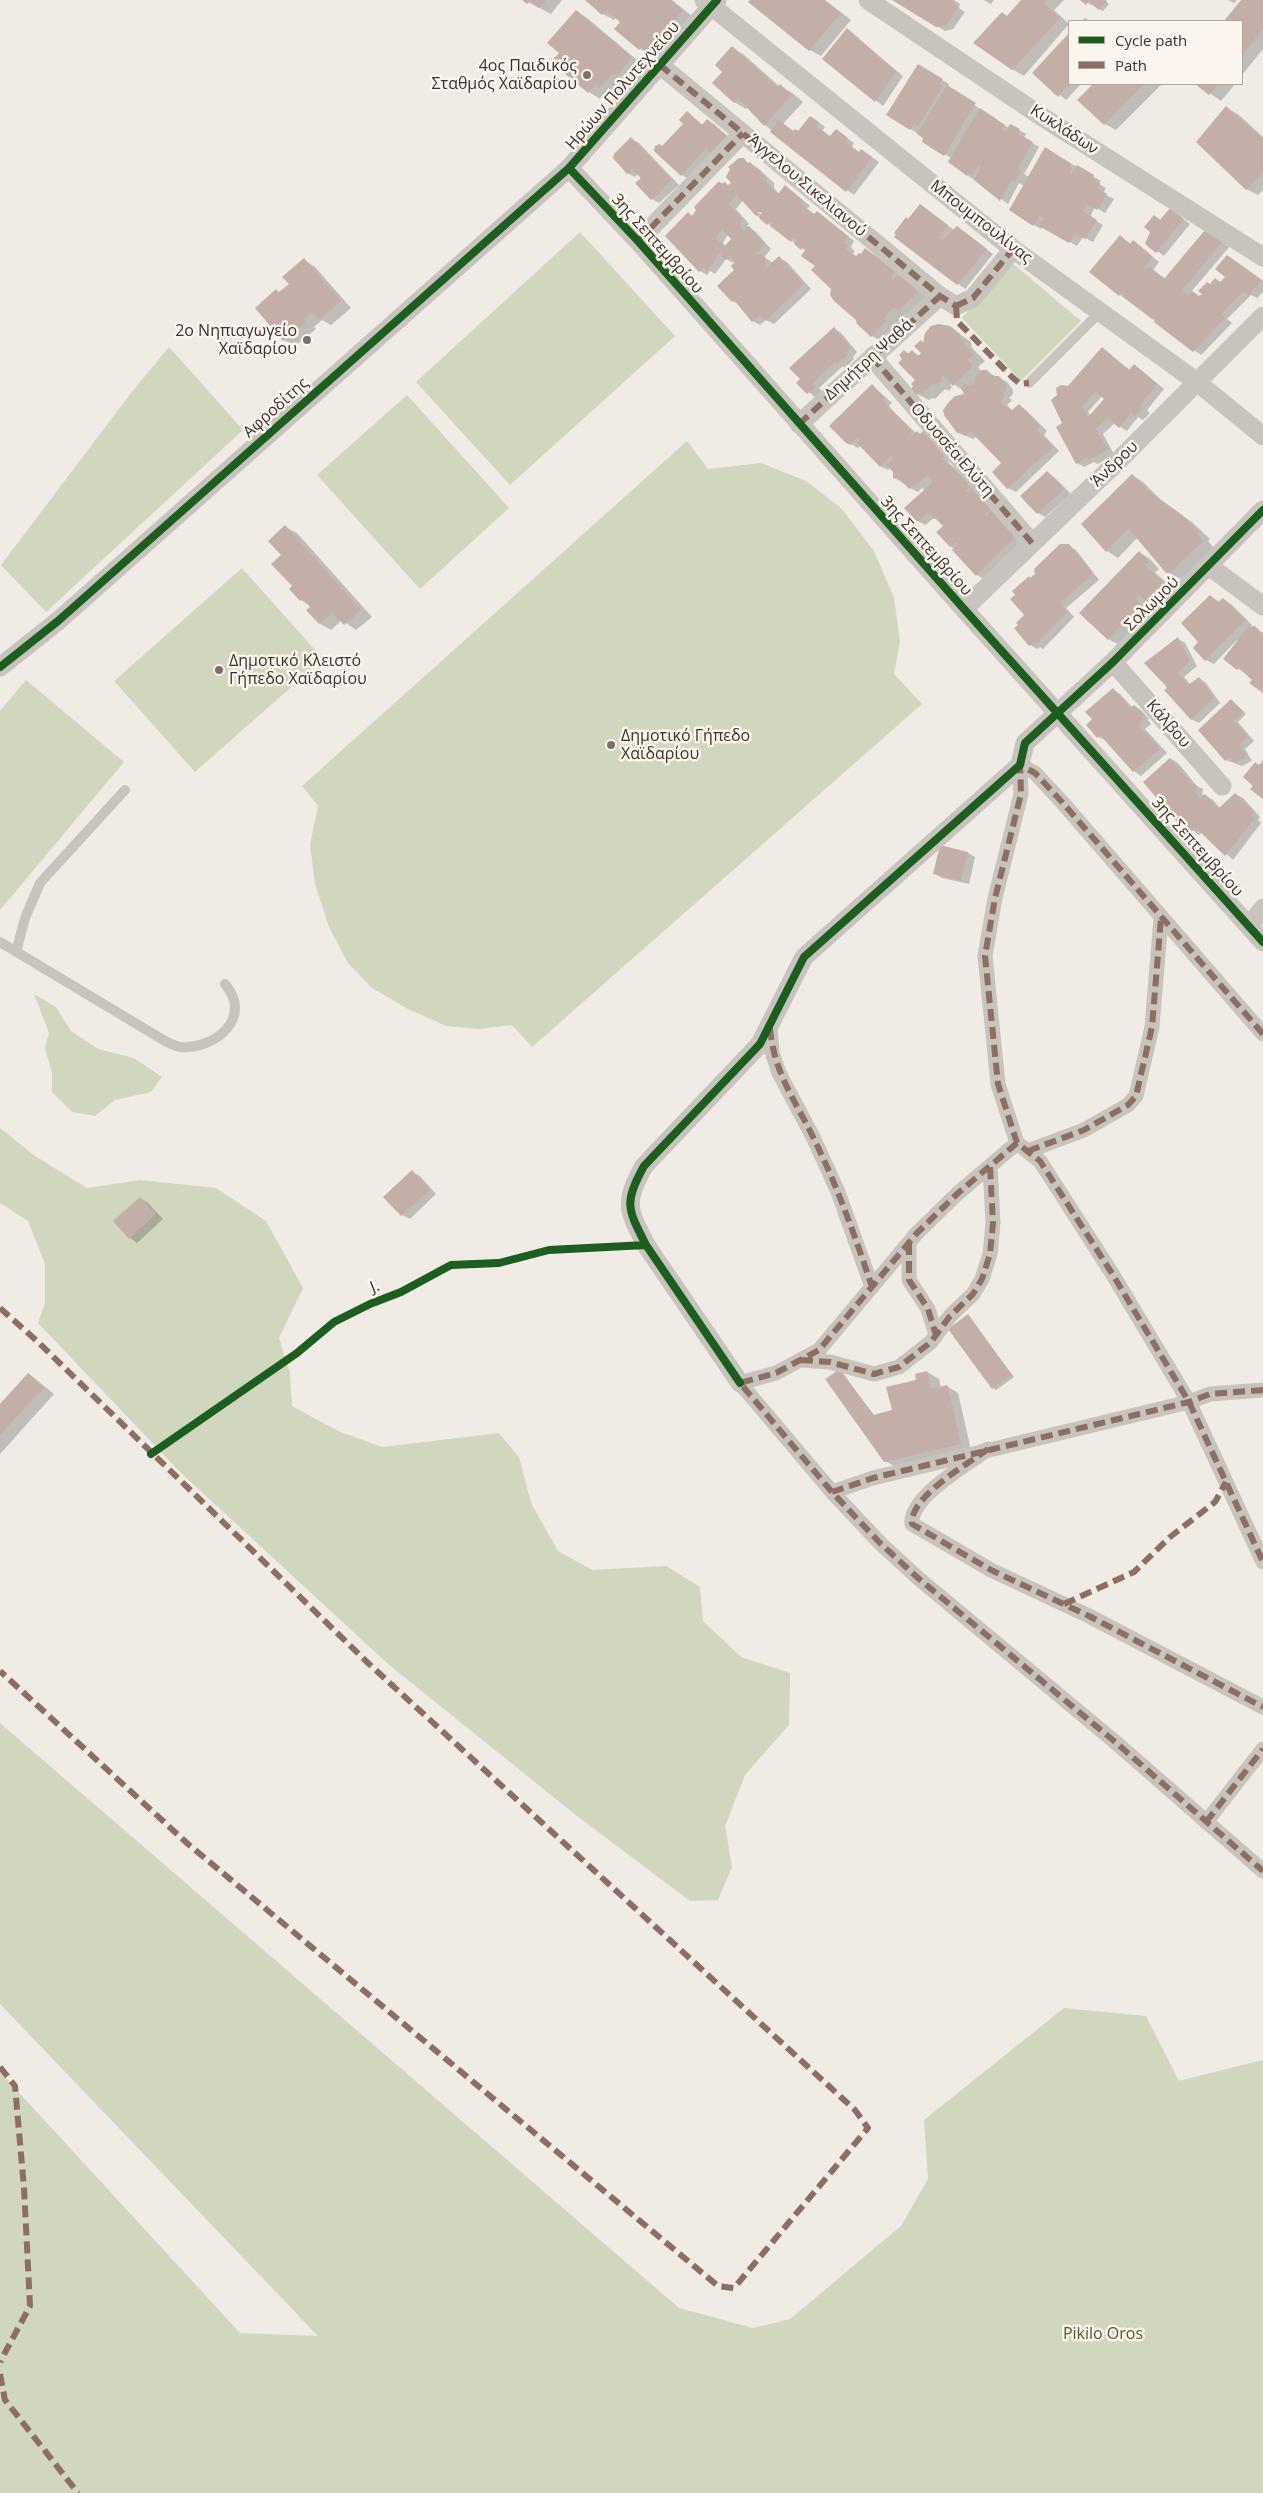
<!DOCTYPE html>
<html>
<head>
<meta charset="utf-8">
<style>
  body { margin:0 }
  #map { position:relative; width:1263px; height:2493px; overflow:hidden; background:#f0ebe5; font-family:"Open Sans",sans-serif }
  canvas { display:block }
  .legend { position:absolute; left:1068px; top:20px; width:175px; height:65px; box-sizing:border-box; background:#fbf5ee; border:1px solid #aea6a0; margin:0; padding:6px 9px; list-style:none; font-size:15px; color:#3b302b }
  .legend li { display:flex; align-items:center; gap:10px; height:25px }
  .legend b { width:25px; border:1px solid #aea6a0 }
</style>
</head>
<body>
<div id="map">
<canvas width="1263" height="2493"></canvas>
<ul class="legend">
<li><b style="height:6px;background:#1b5e20"></b>Cycle path</li>
<li><b style="height:6px;background:#8d6e63"></b>Path</li>
</ul>
</div>
<script>
const ctx = document.querySelector('canvas').getContext('2d');
ctx.lineJoin = 'round';
function paint(path, color) { ctx.fillStyle = color; ctx.fill(path, 'evenodd'); }
function strokePath(path, color, width, dash) { ctx.strokeStyle = color; ctx.lineWidth = width; ctx.lineCap = dash ? 'butt' : 'round'; ctx.setLineDash(dash || []); ctx.stroke(path); }
function write(font, color, halo, rows, align = 'center') {
  ctx.font = font + ' "Open Sans",sans-serif'; ctx.lineWidth = 5; ctx.setLineDash([]); ctx.textBaseline = 'middle'; ctx.strokeStyle = halo; ctx.fillStyle = color; for (const [text, x, y, turn = 0] of rows) {
    ctx.save(); ctx.translate(x, y); ctx.rotate((+turn || 0) * Math.PI / 180); ctx.textAlign = isNaN(turn) ? turn : align; if (halo) ctx.strokeText(text, 0, 0); ctx.fillText(text, 0, 0); ctx.restore();
  }
}
const green = new Path2D(`
  M580,232l95,104 -165,149 -94,-103z
  M1011,262l70,59 -60,60 -59,-63z
  M169,347l74,83 -197,182 -45,-47 130,-172z
  M407,395l102,113 -89,81 -103,-114z
  M687,441l21,28 53,-6 45,18 35,27 33,43 20,47 6,43 -6,33 28,30 -390,343 -20,-22 -34,4 -32,-3 -38,-17 -36,-21 -24,-25 -19,-36 -14,-43 -5,-39 8,-39 -16,-20z
  M242,568l81,91 -128,113 -81,-91z
  M26,680l98,82 -124,148v-199z
  M34,994l22,13 15,24 27,18 36,9 28,19 -11,15 -36,8 -20,16 -23,-4 -20,-20v-19l-7,-25 4,-15z
  M0,1128l35,28 52,32 53,-8 76,8 50,33 37,67 -24,50 11,35 2,33 46,25 44,16 117,-14 20,24 12,46 27,48 34,19 74,-4 34,21 3,34 38,36 49,16 -1,52 -44,50 -20,51 7,41 -14,33 -28,1 -113,-85 -189,-152 -208,-192 -142,-149 7,-19v-40l-17,-43 -28,-18z
  M0,1723l679,585 74,20 37,-9 111,-93 27,-47 -4,-59 140,-112 82,8 33,65 84,-21v433h-1263v-421l240,261 78,3 -318,-332z`);
const shadow = new Path2D(`
  M524,0h38l-11,14z
  M587,0h85l21,17 -33,41 -20,-9 -24,-20 6,-7 -5,-5 -3,3 -11,-6z
  M752,0h73l26,20 -30,36 -11,-6z
  M894,0h60l6,4 -1,4 6,4 -12,17 -8,2z
  M984,0h10l-3,4z
  M1023,0h41l-10,10 15,14 -45,52 -12,-7 -4,-52z
  M1082,0h23l4,4 -6,7z
  M1228,0h9l-3,3z
  M1242,0h21v49l-21,26v-54h-17z
  M576,11l11,7 56,47 -14,16 -4,-2 -13,15 -5,-3 -7,8 -11,-7 -36,-30 8,-9z
  M1085,18l5,3h-8z
  M847,30l56,46 -20,30 -60,-47z
  M1069,35v49h12l-15,16 -32,-27z
  M732,48l11,6 36,32 12,6 12,10 -20,22 11,8h4l19,-11 8,6 -3,4 9,6 12,-2 11,8 -2,4 8,6 2,-3 17,12 -25,33 -55,-40 2,-1 -36,-29 -17,-19 -2,3 -12,-7 -10,-30z
  M918,65l31,19 -2,3 62,41 2,-3 15,9 -2,4 15,9 -15,27 5,3 17,-28 55,32 -2,3 7,4 -3,5 11,6 -9,14 -10,-6 -5,10 13,8 -10,17 -10,-5 -6,9 -34,-20 -2,3 -7,-4 -24,-16 14,-23 -5,-3 -11,21 -59,-42 2,-4 -28,-17 2,-3 -37,-23z
  M1095,84h67l-46,46 -11,-6 -27,-24z
  M1197,84h38l-14,17z
  M1226,108l12,6 25,23v53l-5,5 -12,-6z
  M687,113l16,12 5,-5 7,5 18,16 -44,38 -7,-4 -19,-28 22,-23z
  M631,139l8,4 40,42 -20,18 -7,-4 -14,-25 -3,3 -8,-4z
  M743,160l15,8 16,15v5l5,6 6,-7 7,4 18,15 -3,3 8,6 2,-3 7,5 30,24 -3,6 4,4 -3,3 6,4 7,-9 12,7 51,42 -18,18 -4,-2 -13,12 3,2 -13,14 -11,-6 -66,-85 -50,-36 -13,-15 -7,9 13,15 -2,2 9,6 15,17 -7,8 9,6 6,-5 8,4 24,27 -37,35 -8,-4 -6,5 -7,-4 -14,-16 -6,-4 4,-40 -4,2 -7,-4 -11,15 -5,-3 -3,4 -7,-4 -7,-54 26,-35 11,4zM753,210l10,2v3zM728,234l5,5 -7,7 -3,-3z
  M920,205l34,25 10,2 29,22 -28,35 -69,-52z
  M1170,209l20,15 -26,32 -18,-13z
  M1205,231l25,15 -39,46 9,5 10,-12 11,-2 6,-6v-21l36,25v11l-6,6 -6,-3 -24,24 5,4 -31,32 -81,-60v-58l11,7 2,-3 7,5 19,16 -6,8 13,9z
  M304,260l11,7 36,41 -20,17 -9,-5 -8,7 2,2 -21,17 -11,-6 -4,-47 10,-9z
  M950,327l21,15 1,6 13,13 -7,6 4,5 4,-1 21,11 6,8v4l-4,4 3,2 -5,5 6,6 6,-6 7,5 21,21 -3,4 15,16 -43,41 -8,-4 -5,-25 -26,-27 -4,3 -15,-6 7,-39 -1,-3 -12,-8 -2,2 2,2 -3,4 -4,-2 -10,10 -3,-1 -3,2 -12,-6 -1,-14 -12,-21v-8l6,3 2,-2 8,4 3,-3 -2,-11 3,2z
  M834,328l7,5 16,19 -4,5 1,2 -9,9 -2,-2 -24,22 3,3 -7,6 -17,-14z
  M1102,349l28,21 4,-4 7,4 23,19 -17,21 3,3 -7,7 -5,-3 -11,14 -12,-8 -12,11 11,20 -16,10 -4,-2 -10,5 -7,-4 -14,-39 5,-37zM1102,396l4,3 -15,17 -3,-4z
  M873,386l19,17 -3,3 6,7 21,20 5,2 30,25 -3,2 27,25 -1,3 52,54 -38,37 -11,-6 -39,-43 6,-6 -3,-4 -7,-4 -9,7 -7,-4 7,-31 -3,-2 -4,4 -8,-4 -16,-11v-5l-4,-4 -2,2 -8,-4 -19,-21 -3,3 -11,-6z
  M1047,472l7,5 17,17 -26,23 -7,-4z
  M1132,475l11,7 18,18 32,23 17,16 -2,2 6,7 -33,31 -14,-7 -29,-35 -20,21 -11,-7z
  M285,527l12,6 75,84 -16,13 -14,-10 -11,10 -12,-7 -7,-16 -11,-7 -7,-14 -11,-31z
  M1069,546l7,4 23,30 -33,28 8,9 -31,32 -3,-2 -3,2 -7,-4 -4,-29 5,-37z
  M1139,552l11,7 9,10 -4,3 18,17 -16,17 -7,-4 -4,4 6,5 -32,34 -12,-6z
  M1210,596l10,6 3,-3 8,5 21,21 -3,4 14,3v60l-9,-12 -29,-21 13,-18 -1,-1 -23,24 -8,-4 -6,-18z
  M1178,639l7,4 12,23 -13,11 7,8 8,-7 7,5 14,20 -21,20 -8,-4 -23,-31z
  M1113,690l7,4 13,14 2,-2 7,5 7,8 -1,1 3,4 -6,5 22,24 -26,23 -7,-5 -28,-31 -8,-3 -4,-18z
  M1232,701l14,13 -8,8 16,19 -9,8 7,12 -10,5 -16,-6 -26,-30z
  M1171,759l7,4 19,23 6,3 -1,8 3,-2 8,5 7,8 15,-14 8,4 17,19 -2,3 3,3 -28,37 -30,-28 -4,3 -13,-11 -8,-3z
  M941,847l27,6 7,4 -6,27 -27,-6 -8,-5z
  M412,1172l8,4 16,18 -26,25 -8,-4 -17,-18z
  M140,1198l8,5 15,16 -26,24 -7,-5z
  M968,1316l46,61 -18,13 -3,-2z
  M840,1371l35,45 18,-5 34,-39 12,7 2,9 6,-2 11,7 13,57 -75,17 -11,-6z
  M29,1374l25,20 -54,60v-48z`);
const building = new Path2D(`
  M522,0h24l-7,8 -9,-7 -3,3z
  M585,0h86l12,10 -35,42 -6,-5 -3,3 -25,-21 6,-7 -14,-12 -4,5z
  M750,0h74l17,13 -32,38 -61,-49z
  M892,0h61v3l5,4 -12,19 -10,1z
  M1021,0h25l-2,3 16,15 -48,52 -39,-27 29,-31 5,4z
  M1080,0h25l2,1 -8,9 -10,-9 -3,4z
  M1241,0h22v29l-21,26v-34h-18z
  M576,10l56,47 -15,19 -4,-3 -13,15 -4,-4 -8,9 -37,-31 8,-9 -12,-10z
  M847,28l49,43 -21,31 -53,-43z
  M1069,33v52l-11,12 -26,-24z
  M732,46l45,41 3,-3 12,11 -28,31 -26,-28 -4,5 -22,-20 10,-11 -7,-7z
  M918,64l25,15 -3,5 3,2 -25,40 -3,-3 -5,7 -24,-15z
  M1093,84h51l-40,41 -27,-25z
  M1195,84h23l-9,11z
  M947,85l29,18 -32,53 -22,-14 1,-4 -6,-4z
  M1226,106l37,33v33l-17,18 -50,-48z
  M980,108l25,17 -3,5 3,2 5,-8 10,5 -3,4 16,9 -15,26 3,2 -7,12 -3,-2 -11,21 -26,-21 7,-14 -2,-1 -6,10 -4,-2 -2,3 -19,-14z
  M687,111l15,14 5,-6 20,17 -16,17 -5,-5 -25,28 -27,-25 1,-5 5,-2 2,2 21,-22 -4,-4z
  M810,116l9,6 -3,4 14,10 6,-7 12,9 -3,4 14,10 2,-3 11,8 -26,35 -76,-60 9,-12 14,11 2,-2 3,2z
  M631,137l41,43 -21,20 -16,-17 6,-5 -9,-9 -5,5 -14,-16 1,-4z
  M1045,147l25,16 -1,4 3,1 -2,4 2,1 5,-8 17,10 -2,4 8,4 -3,5 10,6 -10,16 -10,-6 -4,7 14,9 -12,19 -10,-5 -6,9 -30,-17 5,-8 -4,-2 -7,10 -24,-16z
  M739,158h5l4,6 2,-2 16,16 1,5 8,8 4,2 6,-8 18,16 -2,3 13,10 3,-3 31,25 -4,6 5,4 -3,3 10,7 3,-3 2,1 4,-6 30,24 -4,6 2,2 5,-5 20,16 -20,20 -4,-4 -11,12 3,2 -15,16 -14,-13 -1,-4 -22,-19 -4,-6 1,-6 -20,-19 4,-4 -14,-10 5,-7 -3,-2 -2,3 -7,-6 2,-4 -3,-2 -2,4 -21,-16 4,-3 -4,-2 -3,4 -8,-7 3,-5 -3,-1 -3,4 -19,-21 -8,9 13,15 -2,7 4,5 5,-5 16,18 -11,12 8,-2 4,4 -1,11 14,-13 25,28 -38,37 -6,-6 -8,7 -18,-22 -2,2 -15,-16 17,-16 -3,-4 4,-4 -4,-5 -7,3 -3,-9 -14,20 -4,-4 -4,5 -34,-36 23,-24 4,4 4,-6 -2,-3 25,-26 2,3 4,-2 3,3 3,-2 -5,-6 4,-8 -2,-2zM722,229l9,10 -7,8 -8,-9z
  M920,204l28,21 -10,13 4,2 15,-14 30,23 -30,36 -63,-48 2,-2 -2,-2 12,-16 2,2z
  M1170,208l14,11 -28,34 -11,-9 5,-12 -6,-5 10,-12 6,5z
  M1205,230l18,11 -41,49 6,5 4,-4 7,5 3,-2 -4,-3 9,-9 3,2 5,-6 5,4 5,-5 -10,-8 12,-14 35,25 -13,15 -5,-4 -23,23 4,4 -32,34 -39,-30 2,-3 -2,-2 -2,2 -29,-23 3,-3 -3,-2 -4,5 -30,-24 31,-37 10,9 3,-4 20,17 -10,11 2,2 4,-4 15,13z
  M304,258l37,43 -22,19 -7,-8 -8,8 2,2 -23,19 -28,-33 21,-19 3,3 10,-8 -7,-7z
  M938,324l12,2 10,8 1,6 13,14 -7,6 6,6 -20,20 -10,-11 -3,3 2,2 -5,6 -3,-3 -12,11 -2,-3 -3,4 -6,-6 2,-3 -2,-2 4,-4 -17,-17 4,-4 -3,-4 5,-5 4,4 4,-4 6,6 3,-3 -7,-7 7,-6 2,3 2,-10 6,-7z
  M834,327l17,21 -5,4 2,2 -11,10 -2,-2 -22,21 3,3 -9,8 -11,-11 4,-4 -11,-11z
  M1102,347l27,23 5,-6 23,20 -17,21 3,3 -8,9 -4,-4 -12,15 -11,-10 -12,11 12,21 -19,10 -2,-3 -11,7 -20,-37 6,-4 -11,-23 6,-5 -1,-7 5,-3 7,1zM1095,391l9,8 -16,18 -6,-10z
  M982,370h5l5,6h7l7,8v6l-3,3 2,3 -5,5 11,10 8,-7 21,22 -3,4 16,17 -46,42 -15,-17 9,-9 -31,-32 -5,5 -4,-4 -4,1 -13,-18 -1,-5 6,-8 6,-6 9,-2 -3,-6 4,-4 7,1 3,-3v-5z
  M872,384l13,14 -2,3 6,6 -2,3 2,2 3,-2 20,21 -2,3 2,2 5,-5 3,3 5,-5 20,26 -4,3 27,24 -1,3 2,2 -4,3 3,3 4,-4 19,20 -6,5 1,2 5,-5 24,26 -39,39 -24,-26 6,-6 -2,-2 -6,5 -14,-15 7,-6 -8,-8 -1,1 -6,-6 -11,9 -13,-14 29,-26 -6,-7 -11,11 -2,-2 -5,5 -8,-9 -8,-2v-6l-7,-7 7,-6 -2,-3 -11,11 -23,-24 3,-4 -2,-2 -8,8 -4,-2 -17,-17z
  M1047,471l17,18 -27,25 -17,-18z
  M1132,474l18,18 32,23 17,17 -2,2 6,7 -33,32h-4l-37,-44 -23,23 -25,-28z
  M285,525l76,85 -17,15 -12,-13 -13,12 -13,-14 4,-3 -7,-8 -3,2 -11,-12 3,-3 -21,-22 10,-9 -13,-14z
  M1060,544h9l23,28v3l-32,28 8,9 -33,33 -2,-2 -4,3 -15,-18 4,-3 -2,-2 8,-8 -14,-16 5,-4 -3,-4 17,-15 1,2 5,-4 -1,-5z
  M1139,551l10,11 -4,3 18,17 -18,18 -6,-5 -4,4 6,5 -33,36 -29,-27z
  M1210,595l8,7 5,-4 23,22 -41,41 -12,-13 5,-6 -17,-19z
  M1255,626l5,5v5l3,-4v61l-14,-10 3,-3 -13,-12 -2,2 -14,-11 25,-32z
  M1178,637l12,24 -12,12 10,12 11,-8 15,21 -23,22 -27,-30 3,-2 -2,-3 -21,-22z
  M1113,688l17,20 4,-3 9,9 -2,2 3,3 -6,6 22,24 -27,23 -33,-37 -3,3 -11,-13 6,-6 -7,-7z
  M1231,699l13,13 -10,9 14,16 -9,7 7,13 -12,6 -4,-5 -5,3 -27,-31z
  M1170,758l20,23 -2,2 7,1 2,4 -2,4 4,5 6,-3 13,15 17,-16 19,20 -3,2 4,3 -30,38 -29,-28 -5,4 -11,-13 -3,3 -34,-40z
  M1263,760v39l-13,-10 3,-3 -10,-9 12,-15 4,3z
  M940,845l28,7 -7,29 -28,-7z
  M412,1170l18,20 -29,26 -18,-19z
  M140,1197l16,17 -27,25 -16,-18z
  M968,1314l44,61 -20,14 -44,-60z
  M840,1369l33,46 19,-5 -6,-23 30,-7 -1,-6 12,-3 4,18 16,-4 14,59 -77,18 -59,-83z
  M28,1373l16,14 -44,48v-31z`);
const service = new Path2D(`
  M1029,383l71,-71
  M0,942l165,99c5,2 10,5 15,6 34,3 74,-29 45,-63
  M16,952l9,-34 15,-35 85,-93`);
const pedestrian = new Path2D(`
  M770,1026l2,26 7,21 34,64 25,55 34,95
  M1263,1034l-201,-232 -27,-29 -15,-8 1,29 -26,104 -10,58 13,128 19,59 23,18 73,114 76,127 74,160
  M1017,1143l-60,51 -40,39 -98,117 -43,23 -36,10 92,109 48,51 38,35 196,163 149,130
  M1028,1151l56,-21 44,-25 8,-9 16,-69 9,-109
  M909,1243v37l19,29 8,26
  M800,1360l30,2 44,12 25,-7 32,-25 19,-26 23,-22 9,-15 8,-25 3,-31 -3,-57
  M988,1449c-20,15 -79,48 -76,75l79,46 98,46 174,91
  M832,1492l41,-14 316,-76 21,-8 53,-4
  M1206,1822l57,-73`);
const minor = new Path2D(`
  M704,0l309,249 184,133 66,54
  M868,0l176,118 219,139
  M660,65l280,231 16,10 17,-8 40,-49
  M569,168l69,73 326,368 299,333
  M638,241l105,-108
  M872,357l160,186
  M799,424l141,-128
  M1209,566l54,40
  M964,609l153,-147 146,-146
  M1113,662l109,124
  M0,667l58,-46 511,-453 148,-168
  M1249,926l14,-18
  M740,1383l-94,-138c-19,-37 -22,-42 -2,-79l116,-122 44,-87 216,-192 5,-22 88,-81 150,-152`);
const quiet = new Path2D(`
  M660,65l280,231 16,10
  M638,241l105,-108
  M956,306l1,15 55,56 8,7 9,-1
  M956,306l17,-8 40,-49
  M872,357l160,186
  M799,424l141,-128
  M770,1028c4,45 24,70 43,109 24,48 42,99 59,150
  M1263,1034l-201,-232 -27,-29 -15,-8 1,29 -26,104 -10,58 13,128 19,59 23,18 73,114 76,127 74,160
  M1017,1143l-60,51 -40,39 -98,117 -43,23 -36,10 92,109 48,51 38,35 196,163 149,130
  M1028,1151l56,-21 44,-25 8,-9 16,-69 9,-109
  M909,1243v37l19,29 8,26
  M0,1308l37,33 331,322 487,447 13,18 -134,160 -16,-2 -530,-442 -188,-173
  M801,1360l29,2 44,12 25,-7 32,-25 19,-26 23,-22 9,-15 8,-25 3,-31 -3,-57
  M988,1449c-20,15 -79,48 -76,75l79,46 98,46 174,91
  M832,1492l41,-14 316,-76 21,-8 53,-4
  M1064,1604l70,-32 36,-35 45,-35 11,-20
  M1206,1822l57,-73
  M0,2067l15,19 9,102 6,118 -30,56
  M0,2374l5,26 73,93`);
const cycleway = new Path2D(`
  M569,168l69,73 326,368 299,333
  M0,667l58,-46 511,-453 148,-168
  M740,1383l-94,-138c-19,-37 -22,-42 -2,-79l116,-122 44,-87 216,-192 5,-22 88,-81 150,-152
  M151,1454l146,-101 37,-31 36,-18 31,-12 50,-27 48,-2 50,-13 97,-5`);
const markers = [
  [587,75,5,"#7a716c"],
  [307,340,5,"#7a716c"],
  [219,670,5,"#7a716c"],
  [611,745,5,"#7a716c"]
];
const poiNames = [
  ["4ος Παιδικός",577,66],
  ["Σταθμός Χαϊδαρίου",577,84],
  ["2ο Νηπιαγωγείο",297,331],
  ["Χαϊδαρίου",297,349],
  ["Δημοτικό Κλειστό",229,661,"left"],
  ["Γήπεδο Χαϊδαρίου",229,679,"left"],
  ["Δημοτικό Γήπεδο",621,736,"left"],
  ["Χαϊδαρίου",621,754,"left"]
];
const streetNames = [
  ["Ηρώων Πολυτεχνείου",623,86,-49],
  ["Κυκλάδων",1064,130,33],
  ["Άγγελου Σικελιανού",807,186,40],
  ["Μπουμπουλίνας",981,222,38],
  ["3ης Σεπτεμβρίου",657,244,48],
  ["Δημήτρη Ψαθά",869,360,-42],
  ["Αφροδίτης",276,408,-42],
  ["Οδυσσέα Ελύτη",952,450,49],
  ["Άνδρου",1115,464,-44],
  ["3ης Σεπτεμβρίου",926,546,48],
  ["Σολωμού",1152,604,-45],
  ["Κάλβου",1168,724,49],
  ["3ης Σεπτεμβρίου",1197,847,48],
  ["J.",375,1287,-22]
];
const parkNames = [
  ["Pikilo Oros",1103,2334]
];
paint(green, '#d1d6bf');
paint(shadow, '#0003');
paint(building, '#c3afa7');
strokePath(service, '#c9c3be', 10);
strokePath(pedestrian, '#c9c3be', 15);
strokePath(minor, '#c9c3be', 19);
strokePath(quiet, '#8d6e63', 6, [12, 6]);
strokePath(cycleway, '#1b5e20', 8);
for (const [x, y, r, color] of markers) { const dot = new Path2D(); dot.arc(x, y, r, 0, 2 * Math.PI); ctx.fillStyle = color; ctx.fill(dot); strokePath(dot, '#fbf5ee', 2); }
write('16px', '#3b302b', '#fbf5ee', poiNames, 'right');
write('16px', '#3b302b', '#fbf5ee', streetNames);
write('16px', '#4a5a2e', '#fbf5ee', parkNames);
</script>
</body>
</html>
